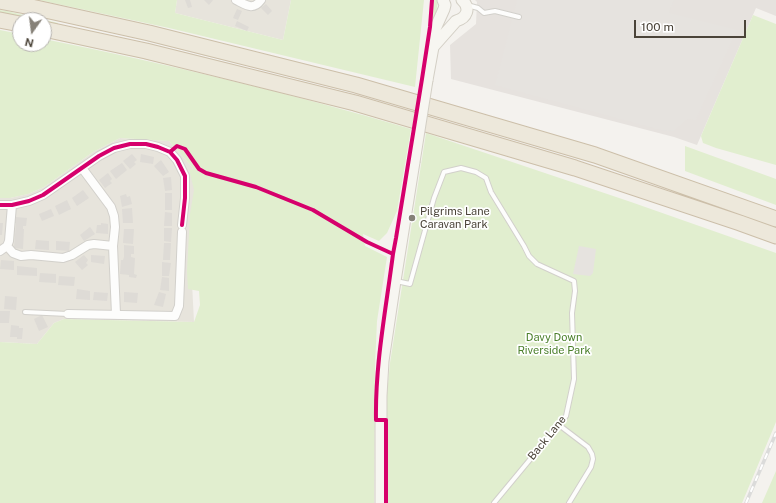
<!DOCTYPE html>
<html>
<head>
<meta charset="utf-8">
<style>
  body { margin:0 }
  #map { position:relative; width:776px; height:503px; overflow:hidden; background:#f4f2ee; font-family:"Public Sans",sans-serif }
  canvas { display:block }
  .north { position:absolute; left:12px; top:12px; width:40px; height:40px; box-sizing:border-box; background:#fff; border:1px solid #b7b4b0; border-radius:50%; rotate:194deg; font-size:11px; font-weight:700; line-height:16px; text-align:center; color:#4b4439 }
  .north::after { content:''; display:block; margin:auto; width:14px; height:18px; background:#868178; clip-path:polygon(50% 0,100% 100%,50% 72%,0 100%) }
  .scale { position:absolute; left:634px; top:20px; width:112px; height:18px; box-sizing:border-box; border:2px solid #4b4439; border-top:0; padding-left:5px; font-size:12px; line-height:14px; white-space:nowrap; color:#4b4439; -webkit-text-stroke:3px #fff; paint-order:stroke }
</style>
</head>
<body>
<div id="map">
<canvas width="776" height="503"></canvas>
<div class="north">N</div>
<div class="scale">100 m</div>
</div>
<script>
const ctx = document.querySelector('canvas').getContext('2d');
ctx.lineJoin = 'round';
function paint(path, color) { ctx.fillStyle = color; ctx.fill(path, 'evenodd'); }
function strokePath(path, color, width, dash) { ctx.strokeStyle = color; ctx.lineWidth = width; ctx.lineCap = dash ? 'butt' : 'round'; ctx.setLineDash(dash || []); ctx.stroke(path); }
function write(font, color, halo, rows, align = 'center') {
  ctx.font = font + ' "Public Sans",sans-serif'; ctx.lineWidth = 3.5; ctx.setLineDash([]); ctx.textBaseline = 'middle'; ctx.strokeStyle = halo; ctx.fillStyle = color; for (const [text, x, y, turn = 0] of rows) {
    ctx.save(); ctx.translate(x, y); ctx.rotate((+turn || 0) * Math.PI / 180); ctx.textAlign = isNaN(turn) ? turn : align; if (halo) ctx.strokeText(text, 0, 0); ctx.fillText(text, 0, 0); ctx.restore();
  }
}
const residential = new Path2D(`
  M177,0h114l-8,40 -108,-27z
  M120,138l49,3 23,26 5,14 -5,102 2,39 -130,-3 -10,4 -17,21 -37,-2v-144h10l18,-4 16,-7 49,-35z`);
const industrial = new Path2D(`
  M475,0h301v16l-20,-8 -59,137 -23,-8 -223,-58 -1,-34 26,-21 1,-22z`);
const green = new Path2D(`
  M39,0h138l-2,13 108,27 8,-40h133l-9,87 -246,-59z
  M433,0h4l1,1 -2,12 -4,12z
  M0,10l7,1 51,12v2l-14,-3v-2h-11l-33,-6z
  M753,15l23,9v141l-60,-17 -13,-5 -2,-7z
  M0,30l20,4v10h24v-5c123,25 246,54 367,90l-14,82 -10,22 -8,8 -16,-7 2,12 22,11 -10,64 -2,44 -1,138h-374v-161l37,2 17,-21 10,-4 130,3 6,-17 -1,-14 -11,-2 -1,-18 3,-57 4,-24 -5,-21 4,1 -1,-3 -23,-26 -49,-3 -27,14 -49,35 -16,7 -18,4h-10z
  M426,133l205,69 145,51v169l-34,81h-366l14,-140z
  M685,146l91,33v26l-91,-34z
  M776,471v32h-14z`);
const parking = new Path2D(`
  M517,0h157l-5,13 68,17 -41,90 -8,-1 -14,12 -13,-1 -166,-45z
  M579,246l17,3 -3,24 -3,3 -17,-2z`);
const building = new Path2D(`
  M185,0h5l2,7 -4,1z
  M204,0h9l-4,5z
  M266,4l6,7 -4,4 -7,-7z
  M237,9l5,2 -4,9 -5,-2z
  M237,21l12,6 -2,4 -12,-5z
  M132,154l5,6 -3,2 2,2 -6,5 -7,-8z
  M141,154l13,3 -1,7 -13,-2z
  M161,160l8,12 -6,4 -9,-10z
  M122,163l5,7 -11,9 -6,-8z
  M108,173l4,6 -2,2 2,2 -7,5 -6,-8z
  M171,177l1,13 -7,1 -2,-13z
  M83,190l6,8 -12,8 -5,-8z
  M165,193h7v17h-7z
  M126,194l1,3 3,-1 2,8 -10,3 -2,-11z
  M67,200l4,9 -12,6 -4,-9z
  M132,208l1,15h-10l-1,-14z
  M51,209l3,7 -12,5 -3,-7z
  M165,212l7,1v13h-8z
  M16,217l11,1 -1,8h-3v3h1l-1,20 -9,-1 2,-25h-1z
  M0,223h3l-1,12h-2z
  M101,223l7,1v10l-12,-1 1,-8h4z
  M90,227l5,7 -11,7 -4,-6z
  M164,228h8l-1,14 -7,-1z
  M124,229h10l-1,15 -10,-1z
  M36,240l13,1v9l-14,-1z
  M56,241l14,1 -1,9 -13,-1z
  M164,243h7l-1,17h-7z
  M124,245l10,1v8h-3v3l4,1 -1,16 3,1 -1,3 -7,-1v-2l-9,-1 1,-14h2l1,-3z
  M84,255l4,5 -2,3 2,2 -6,5 -7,-8z
  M91,255l14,1 -1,8 -13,-2z
  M1,260l13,1v9l-14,-1z
  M162,262l9,1 -2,13h-7z
  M17,266l20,2v8l-20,-1z
  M40,273l16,1v9l-17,-1z
  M59,276l16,1 -1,9 -16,-1z
  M162,277l7,1v13l-9,-1z
  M77,289l13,2v9l-14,-1z
  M94,292l14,1 -1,8 -14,-1z
  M124,292l14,1 -1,10 -13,-1z
  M159,292l7,2 -3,13 -9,-2z
  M5,296l12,1 -1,13 -12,-1z
  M0,311h10l-1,12h-9z
  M42,315l6,12 -9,4 -5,-12z
  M11,325l8,1v2h4l-1,11h-5v-2h-7z`);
const lane = new Path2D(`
  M467,5l11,3 6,5 11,-2 24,6
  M396,281l14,3 24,-86 10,-26 17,-4 15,4 10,6 5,14 33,54 5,10 8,8 37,17 1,10 -3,22 2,66 -8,37 -72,87
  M25,312l43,2
  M559,425l29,22 4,7 1,5 -2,8 -22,36`);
const street = new Path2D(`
  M236,0c10,5 17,11 25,0
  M82,168l29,39 3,9 1,11 -2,19 3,68
  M0,205h12l17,-4 14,-6 56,-39 15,-8 16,-4h16l12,3 12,5 7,8 8,16v22l-3,27
  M7,246l2,-5 3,-36
  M0,251l7,-5 6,7 8,3 10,-1 32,3 9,-3 16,-10 6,-1 19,2
  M68,314l107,2 4,-10 3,-74`);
const secondary = new Path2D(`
  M433,47l23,-26c11,-3 15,-13 6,-21
  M427,80l6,-33 2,-18 9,-20 1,-4 -2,-5
  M381,503v-107l2,-35 12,-80 19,-119`);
const highway = new Path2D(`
  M0,1l36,7 113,25 207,52 239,70 181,64
  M0,20l20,4
  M44,29l102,22 209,52 220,65 165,55 36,13`);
const rail = new Path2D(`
  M746,503l30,-70`);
const secondaryBridge = new Path2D(`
  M414,162l13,-82`);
const cycleway = new Path2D(`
  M170,152l7,-6 8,3 14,20 7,4 50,14 57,23 54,32 26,12c-7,55 -18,110 -17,166h10v83
  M0,205h12l17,-4 14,-6 56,-39 15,-8 16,-4h16l12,3 12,5 7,8 8,16v22l-3,27
  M393,254l3,-16 26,-159 8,-52 2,-27`);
const markers = [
  [412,218,4,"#868178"]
];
const poiNames = [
  ["Pilgrims Lane",420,212],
  ["Caravan Park",420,225]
];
const parkNames = [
  ["Davy Down",554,338],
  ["Riverside Park",554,351]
];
const streetNames = [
  ["Back Lane",547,438,-51]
];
paint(residential, '#e7e4dc');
paint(industrial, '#e6e2de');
paint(green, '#e1eecf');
paint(parking, '#e6e3df');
paint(building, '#dedbd6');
strokePath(lane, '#d2d0cb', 6);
strokePath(street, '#d2d0cb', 10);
strokePath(secondary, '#d3cfc5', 13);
strokePath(highway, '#ccbfa9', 17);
strokePath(lane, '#fdfdfc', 4);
strokePath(street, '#fdfdfc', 8);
strokePath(secondary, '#f7f6f1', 11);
strokePath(highway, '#ede8db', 15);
strokePath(rail, '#dbdbda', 3.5);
strokePath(rail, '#fff', 2, [6]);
strokePath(secondaryBridge, '#d3cfc5', 13, []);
strokePath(secondaryBridge, '#f7f6f1', 11);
strokePath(cycleway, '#d6006c', 4);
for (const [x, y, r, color] of markers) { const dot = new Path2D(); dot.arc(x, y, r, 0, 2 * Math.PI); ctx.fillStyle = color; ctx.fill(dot); strokePath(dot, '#fff', 1.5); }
write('11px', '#4b4439', '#fff', poiNames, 'left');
write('11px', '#4a7f2a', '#fff', parkNames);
write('11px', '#4b4439', '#fff', streetNames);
</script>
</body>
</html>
